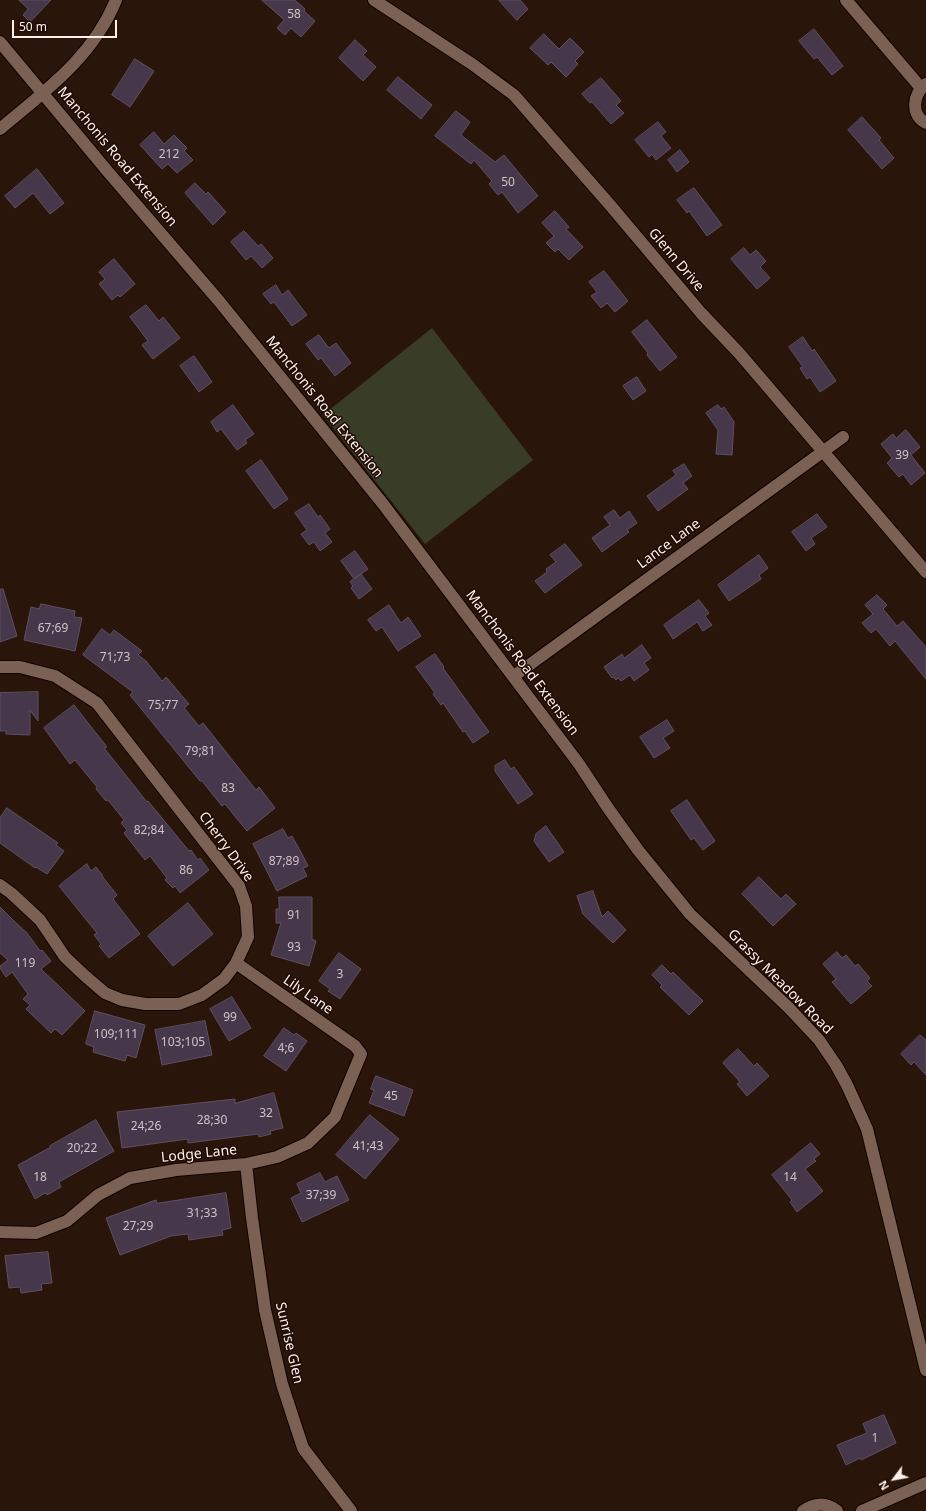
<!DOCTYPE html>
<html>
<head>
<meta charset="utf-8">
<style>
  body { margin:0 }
  #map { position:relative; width:926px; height:1511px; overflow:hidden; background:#2a150b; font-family:"Noto Sans",sans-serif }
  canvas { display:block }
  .north { position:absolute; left:874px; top:1459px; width:40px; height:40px; -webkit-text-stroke:3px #200c04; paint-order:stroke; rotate:238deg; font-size:11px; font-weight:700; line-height:16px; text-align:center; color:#fef1ec }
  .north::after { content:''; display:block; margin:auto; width:14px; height:18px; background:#fef1ec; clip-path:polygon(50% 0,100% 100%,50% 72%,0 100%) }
  .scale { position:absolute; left:12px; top:20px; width:105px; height:18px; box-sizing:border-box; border:2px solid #fef1ec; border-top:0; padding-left:5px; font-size:12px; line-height:14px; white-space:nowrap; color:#fef1ec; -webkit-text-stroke:3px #200c04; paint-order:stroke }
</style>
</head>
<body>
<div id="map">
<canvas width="926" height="1511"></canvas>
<div class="north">N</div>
<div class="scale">50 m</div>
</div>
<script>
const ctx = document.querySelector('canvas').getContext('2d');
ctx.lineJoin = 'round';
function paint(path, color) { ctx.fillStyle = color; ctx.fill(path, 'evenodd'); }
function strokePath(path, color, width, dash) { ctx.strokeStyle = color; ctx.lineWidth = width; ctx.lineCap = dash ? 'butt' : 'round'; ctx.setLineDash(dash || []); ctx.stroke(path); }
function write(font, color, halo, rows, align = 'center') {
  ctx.font = font + ' "Noto Sans",sans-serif'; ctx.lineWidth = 3; ctx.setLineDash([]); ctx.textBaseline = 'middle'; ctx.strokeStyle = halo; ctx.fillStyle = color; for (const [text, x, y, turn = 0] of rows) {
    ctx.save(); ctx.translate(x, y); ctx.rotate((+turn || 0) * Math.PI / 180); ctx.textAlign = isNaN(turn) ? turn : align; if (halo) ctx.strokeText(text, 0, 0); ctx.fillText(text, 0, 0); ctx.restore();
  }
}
const green = new Path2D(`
  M432,328l101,132 -108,84 -102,-129z`);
const building = new Path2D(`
  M19,0h32l-21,22 -7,-7 5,-6z
  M262,0h33l10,9 -1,2 11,10 -14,16 -10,-9 -6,7 -8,-7 7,-8z
  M499,0h21l8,9 -11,11z
  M814,29l29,37 -11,9 -15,-18 -3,2 -15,-18z
  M544,34l15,15 11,-11 14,14 -9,9 3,3 -12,13 -15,-15 -3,3 -18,-17z
  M355,40l12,11 -4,4 13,12 -13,14 -24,-23z
  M135,59l19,12 -24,36 -18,-12z
  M398,77l34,28 -11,14 -34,-29z
  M601,78l20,23 -5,4 8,8 -13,11 -19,-22 -2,1 -8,-9z
  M456,111l14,11 -9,13 34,27 9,-7 34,41 -20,17 -16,-21 -4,3 -9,-11 3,-3 -18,-21 -3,4 -36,-28z
  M862,117l19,21 -2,2 15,18 -12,11 -34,-39z
  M658,122l8,10 -5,4 10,12 -15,12 -4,-6 -3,3 -14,-17z
  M154,132l10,12 10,-9 13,13 -3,3 9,9 -16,13 -9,-9 -6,5 -22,-24z
  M680,150l9,12 -12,10 -9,-12z
  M37,169l27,34 -14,11 -17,-21 -18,15 -10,-12z
  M195,183l11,11 2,-2 18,20 -13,13 -28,-32z
  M694,188l28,37 -15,11 -18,-25 -2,2 -10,-13z
  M555,211l14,16 -3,2 17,18 -14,13 -11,-11 -3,3 -9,-9 8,-7 -12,-13z
  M244,231l14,15 3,-2 12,14 -11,10 -11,-12 -5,4 -15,-18z
  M744,248l6,7 6,-5 10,11 -6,6 10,11 -13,11 -26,-30z
  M114,259l21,25 -15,13 -2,-2 -6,5 -13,-16 6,-5 -6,-7z
  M604,271l24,30 -13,11 -8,-9 -6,5 -10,-12 6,-4 -8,-10z
  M276,285l6,10 6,-5 19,25 -15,11 -18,-24 -3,2 -8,-10z
  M146,305l13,16 4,-4 17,21 -27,21 -11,-14 6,-4 -18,-24z
  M647,320l30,37 -17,14 -13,-16 1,-2 -16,-21z
  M319,335l10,13 7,-5 15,20 -16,13 -14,-18 -3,2 -12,-16z
  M803,337l9,14 2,-2 22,32 -16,11 -10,-15 -3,2 -7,-11 3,-1 -14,-20z
  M194,356l18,26 -13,10 -19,-26z
  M637,377l9,14 -13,9 -10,-14z
  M233,405l21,29 -9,6 2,3 -10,7 -16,-21 -4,3 -6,-10z
  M718,405l3,4 3,-2 10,15 -2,33 -16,-1 2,-24 -12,-17z
  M906,430l14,17 -9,8 14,18 -14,12 -8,-11 -4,3 -12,-14 5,-5 -11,-14 12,-10 3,4z
  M261,460l27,39 -14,10 -28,-38z
  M684,464l8,12 -9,7 5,6 -30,22 -11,-15 29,-21 -3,-4z
  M309,504l9,13 2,-2 10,14 -5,4 7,9 -12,9 -6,-9 -5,3 -8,-11 6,-4 -12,-17z
  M614,510l6,8 9,-7 8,12 -10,7 2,2 -27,20 -10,-14 18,-13 -6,-8z
  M817,514l10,13 -16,11 4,6 -9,7 -14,-19z
  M565,544l17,21 -37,28 -10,-12 12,-9 -1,-3 10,-7 -6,-7z
  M355,551l13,18 -14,10 -13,-18z
  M759,555l9,13 -9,7 2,4 -32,22 -11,-16z
  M361,574l11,15 -13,10 -8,-11 2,-2 -3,-4z
  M3,589l14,47 -17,6v-52z
  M877,595l10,10 -4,4 14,17 6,-5 23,26v32l-31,-38 -5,5 -14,-17 -5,4 -9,-10 11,-9 -8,-9z
  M699,600l10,13 -4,3 7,9 -9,6 -6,-9 -24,17 -9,-14z
  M41,604l34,7 -1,6 8,1 -7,33 -51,-11 7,-33 8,2z
  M389,605l12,18 7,-6 13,19 -23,15 -16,-24 -6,4 -8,-11z
  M102,629l8,6 4,-5 28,21 -4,4 8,6 16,20 4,-4 23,27 -5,4 15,18 4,-3 53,67 3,-3 16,21 -28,23 -22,-27 -3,2 -20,-25h-2l-70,-86 3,-3 -50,-37z
  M642,645l9,13 -7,5 5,7 -15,11 -4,-6 -9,6 -3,-3 -2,2 -3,-3 -1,1 -8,-11 18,-13 2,4z
  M435,654l9,13 -1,1 46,64 -16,11 -8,-12 -2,1 -20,-29 -2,2 -8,-11 2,-1 -19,-26z
  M38,692v29l-8,-11v25l-24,-1v-3h-6v-38z
  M74,705l33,42 -3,1 43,54 1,-1 41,50 2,-1 7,10 2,-2 9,12 -29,23 -5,-7 -2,2 -8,-8 2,-2 -17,-22 -5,4 -21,-27 3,-3 -6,-7 3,-3 -16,-20 -2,1 -10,-12 1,-2 -22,-27 -5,4 -26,-36z
  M667,720l7,11 -11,7 7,10 -16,10 -14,-21z
  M505,760l6,9 3,-2 19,27 -15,10 -23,-33v-5z
  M687,800l28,41 -12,9 -9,-12 -3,2 -20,-29z
  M7,808l51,35 -2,2 8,6 -17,23 -11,-7 -1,1 -35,-25v-25z
  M546,826l18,26 -15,10 -15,-21 2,-7z
  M283,829l5,9 4,-2 11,20 5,10 -5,2 4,8 -30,15 -24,-47z
  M87,864l4,7 5,-4 7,9h-1l15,19 -4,4 27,35 -31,24 -10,-12 2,-2 -7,-9 3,-2 -38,-47z
  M759,877l22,22 5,-5 10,10 -23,22 -31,-32z
  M593,891l9,26 6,-6 18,19 -13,13 -30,-29 -6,-18z
  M279,897h33v42l4,2 -7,25 -38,-11 10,-32h-5v-14h3z
  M188,903l25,31 -40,32 -25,-30z
  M0,907l14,14 -1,1 1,-1 13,12 13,18 2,-1 9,11 -10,8 44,42 -23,24 -7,-6 -4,4 -25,-24 4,-4 -7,-6 5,-5 -16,-22 -6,5 -6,-9v-2l8,-6 -8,-7z
  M837,952l5,6 4,-3 9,11 3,-2 12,14 -3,3 5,5 -21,18 -19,-22 4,-3 -13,-15z
  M339,953l22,16 -21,30 -12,-8 2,-2 -11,-8z
  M662,965l9,9 2,-2 30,29 -14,14 -29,-28 2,-2 -10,-10z
  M232,997l19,31 -22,13 -19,-32z
  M95,1011l50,14 -9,33 -9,-3 -2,6 -22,-6 -10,-3 1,-5 -8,-3z
  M205,1021l7,34 -50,10 -7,-35z
  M284,1028l10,7 2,-2 11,8 -21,30 -22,-15z
  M920,1035l6,5v35l-12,-13 -3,3 -10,-11z
  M738,1049l16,17 3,-3 12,13 -22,20 -10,-12 3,-2 -17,-19z
  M376,1076l37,14 -9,26 -35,-13 5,-13 -3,-1z
  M274,1093l9,35 -13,3 1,3 -12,3 -1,-3 -70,9v-4l-66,9 -5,-36 118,-13v4z
  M370,1115l29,24 -34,40 -29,-24z
  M96,1120l18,31 -55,31 2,5 -14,8 -2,-2 -10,6 -17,-34 33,-18 -1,-1z
  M811,1143l9,11 -6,5 2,2 -11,8 18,22 -26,21 -7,-10 2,-2 -20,-25z
  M320,1173l5,9 12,-6 12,24 -47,22 -11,-24 10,-5 -4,-9z
  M226,1193l5,35 -9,2 1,5 -34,5 -1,-6 -17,2 -51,19 -14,-37 50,-18 1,3z
  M48,1252l4,31 -11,1 1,6 -21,3 -1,-6 -11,1 -4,-32z
  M884,1415l12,28 -35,17 -1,-2 -14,7 -9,-20 30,-12 -4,-9z`);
const minor = new Path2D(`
  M374,0l98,64 42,31 96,110 91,108 38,40 187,219
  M846,0l75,88
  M0,42l109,131 110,128 164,203 196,260 29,44 30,42 52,64 99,94 30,32 17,25 11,20 20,44 59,241
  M926,84c-13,10 -16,31 0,39
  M0,129c45,-38 93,-72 116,-129
  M0,667h20l35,9 42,27 142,183 7,20 2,31 -12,26 -12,16 -22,16 -23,9h-34l-23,-4 -17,-7 -21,-18 -19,-18 -25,-37 -29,-27 -11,-8
  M514,676l329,-239
  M246,1164l6,54 13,92 17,74 21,64 48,63
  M0,1232l36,1 31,-12 31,-26 32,-17 46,-8 70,-6 31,-7 31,-14 27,-26 26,-63 -6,-8 -119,-83
  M803,1511c11,-8 23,-9 34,0
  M862,1511l64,-28`);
const numberNames = [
  ["58",294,15],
  ["212",169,155],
  ["50",508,183],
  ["39",902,456],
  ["67;69",53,629],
  ["71;73",115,658],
  ["75;77",163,706],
  ["79;81",200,752],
  ["83",228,789],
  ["82;84",149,831],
  ["87;89",284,862],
  ["86",186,871],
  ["91",294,916],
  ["93",294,948],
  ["119",25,964],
  ["3",340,975],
  ["99",230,1018],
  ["109;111",116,1035],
  ["103;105",183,1043],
  ["4;6",286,1049],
  ["45",391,1097],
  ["32",266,1114],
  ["28;30",212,1121],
  ["24;26",146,1127],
  ["41;43",368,1147],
  ["20;22",82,1149],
  ["18",40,1178],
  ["14",790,1178],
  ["37;39",321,1196],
  ["31;33",202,1214],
  ["27;29",138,1227],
  ["1",875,1439]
];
const streetNames = [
  ["Manchonis Road Extension",117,157,50],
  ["Glenn Drive",676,260,50],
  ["Manchonis Road Extension",324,407,51],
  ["Lance Lane",669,544,-36],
  ["Manchonis Road Extension",522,663,53],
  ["Cherry Drive",226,847,54],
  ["Grassy Meadow Road",780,982,45],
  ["Lily Lane",308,995,35],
  ["Lodge Lane",199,1154,-6],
  ["Sunrise Glen",289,1343,77]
];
paint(green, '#393c26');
paint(building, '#46374a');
strokePath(building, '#5f4f63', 1);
strokePath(minor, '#110200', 14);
strokePath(minor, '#7b6154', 12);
write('12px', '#d0c2c4', null, numberNames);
write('14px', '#fef1ec', '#200c04', streetNames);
</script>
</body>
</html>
